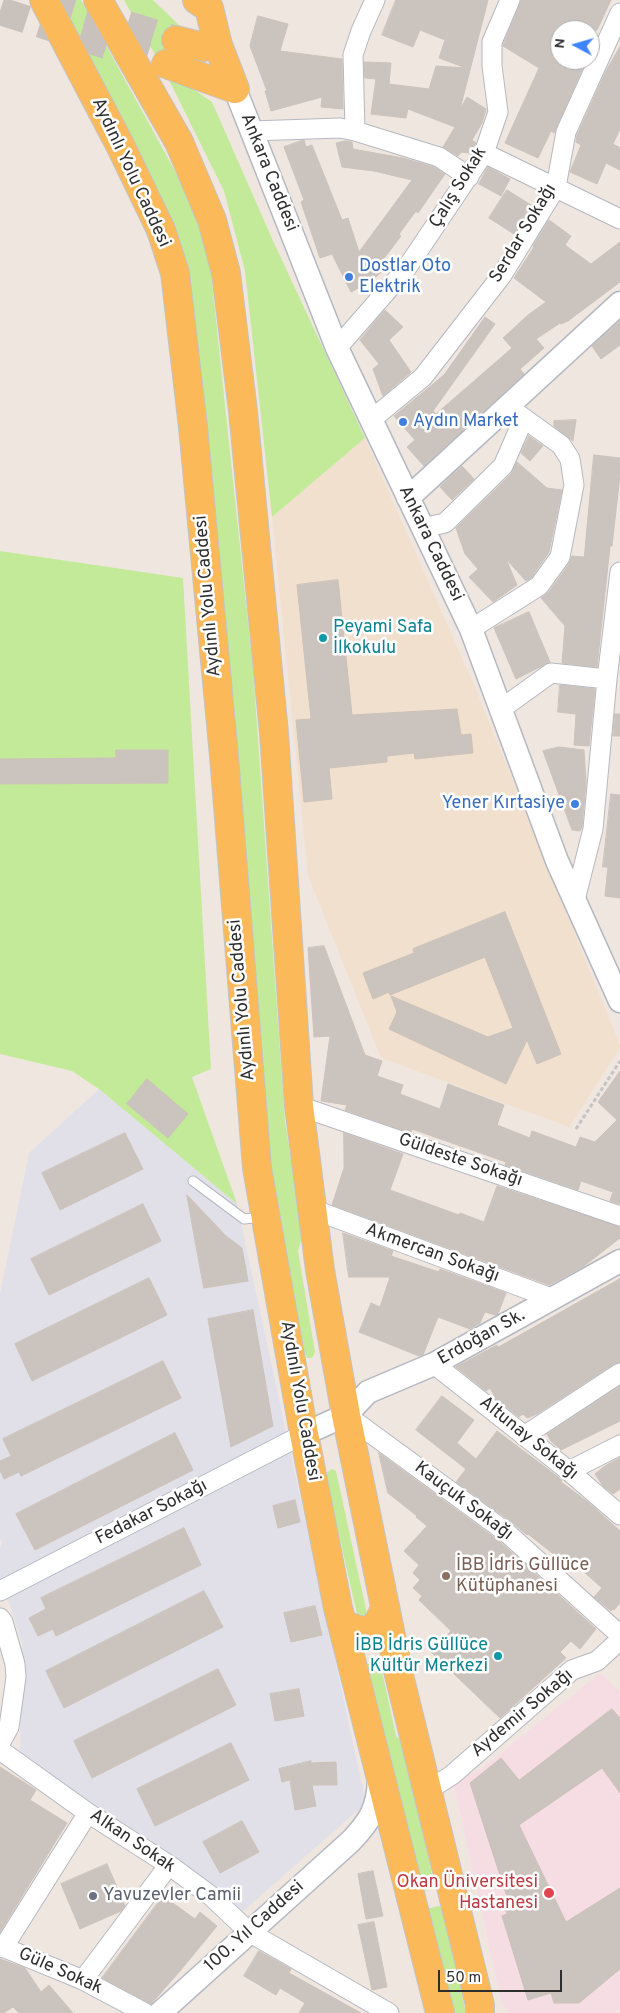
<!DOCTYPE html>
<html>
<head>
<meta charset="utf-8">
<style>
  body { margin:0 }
  #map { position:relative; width:620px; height:2013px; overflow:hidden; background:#f0e6e0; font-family:Overpass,sans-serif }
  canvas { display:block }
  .north { position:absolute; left:550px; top:20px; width:50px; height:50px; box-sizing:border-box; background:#fff; border:1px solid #ababab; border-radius:50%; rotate:276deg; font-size:14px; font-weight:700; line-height:20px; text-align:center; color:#2e2e2e }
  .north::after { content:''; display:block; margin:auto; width:18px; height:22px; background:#3e84ff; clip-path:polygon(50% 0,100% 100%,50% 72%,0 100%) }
  .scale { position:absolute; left:438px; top:1970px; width:124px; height:22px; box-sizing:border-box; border:2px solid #2e2e2e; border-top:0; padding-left:6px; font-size:15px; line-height:18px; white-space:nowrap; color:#2e2e2e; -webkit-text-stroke:4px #fff; paint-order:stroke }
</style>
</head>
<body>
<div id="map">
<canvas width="620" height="2013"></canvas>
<div class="north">N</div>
<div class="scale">50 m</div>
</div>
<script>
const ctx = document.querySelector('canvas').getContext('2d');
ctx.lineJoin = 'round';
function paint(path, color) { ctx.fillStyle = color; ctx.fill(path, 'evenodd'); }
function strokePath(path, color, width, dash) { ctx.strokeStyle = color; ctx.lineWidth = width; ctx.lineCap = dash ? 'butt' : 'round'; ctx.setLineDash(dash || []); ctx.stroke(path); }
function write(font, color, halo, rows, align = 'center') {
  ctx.font = font + ' Overpass,sans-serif'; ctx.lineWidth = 5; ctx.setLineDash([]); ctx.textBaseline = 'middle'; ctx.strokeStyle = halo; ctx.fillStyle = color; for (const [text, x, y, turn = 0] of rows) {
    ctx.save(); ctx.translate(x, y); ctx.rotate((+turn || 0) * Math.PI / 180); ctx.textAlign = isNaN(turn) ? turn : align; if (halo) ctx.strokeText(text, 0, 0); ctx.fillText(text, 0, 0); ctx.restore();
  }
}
const industrial = new Path2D(`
  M99,1089l138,115 129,599 -126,111 -220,-163 2,-108 -13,-41 -9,-15v-39l2,-5 -2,-4v-245l29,-141z`);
const education = new Path2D(`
  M365,438l112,254 143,353v3l-51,79 -188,-69 -73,-182 -36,-359z`);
const medical = new Path2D(`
  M600,1673l20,19v318l-5,3h-106l-7,-9 -49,-223 28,-12z`);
const green = new Path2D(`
  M57,0h24l100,182 18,42 12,49 42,396 32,453 18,112 -5,17 17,101 -3,6h-5l-2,-4 -39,-204 -81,-872z
  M124,0h29l28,27 -10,47 41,28 62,141 91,195 -93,79 -27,-246 -21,-80 -58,-117z
  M0,551l183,27 28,491 -19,8 45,127 -138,-115 -27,-18 -72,-17z
  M332,1469l4,2 31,143 -2,4h-4l-4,-4 -32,-140z
  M372,1663l9,4 15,69 9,8 28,135 -1,10 -9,2 -60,-225z
  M439,1906l3,2 24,105h-16l-24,-104z`);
const building = new Path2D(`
  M396,0h92l-28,109 7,-12 19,12 -4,14 -10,17 4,3 -7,10 -8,-1 -3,4 -15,-9 12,-20 -47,-18 -2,9 -35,-4 5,-35 -11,-1 -1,-16 27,1 -2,21 40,5 7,-23 30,2 -27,-10 6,-18 -25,-10 -7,17 -31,-12z
  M521,0h90l-14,30h-37v30l26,1 -32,72 -3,-2 -13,27 -33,-15 34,-75 -36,-22z
  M258,16l30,8 -8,27 62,8 1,50 -22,-2 1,-10 -51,14 -6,-20h2l-17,-45z
  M620,47v82l-7,15 7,4v22l-14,-7 -9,21 -27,-12 11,-27 -5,-3 1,-7 29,-64z
  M304,140l2,7 6,-2 30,75 6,-2 11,34 53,-72 -38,-9 -32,-4 -6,-24 9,-2 7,1 1,7 50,9 31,9 11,7 -27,39 -2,-2 -17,23 2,2 -19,25 5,5 -15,15 -21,11 -19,-38 -12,4 -19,-56 3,-2 -20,-53z
  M488,167l22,12 -9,17 -22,-12z
  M507,190l24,15 -17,29 -25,-16z
  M549,220l22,16 -6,9 26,19 29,-22v40l-52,39 -7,3 -1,-1 -24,16 8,9 -24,21 4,5 -100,92 -17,-19 8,-7 -21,-24 50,-41 41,-58 10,7 -62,87 3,3 76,-66 -9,-10 25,-23 18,-13 -32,-24 20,-31 -1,-1z
  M385,310l18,17 -14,13 22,32 -28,24 -10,-27 6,-5 -19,-24z
  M620,321v24l-19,14 -9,-13z
  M576,420l-3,21 -19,-15v-5z
  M529,436l14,10 -13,15 -9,-8z
  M594,455l26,3v17l-8,71h-2l-13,121 -35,-4 3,-37 -24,-28 7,-5 21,-29 3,-8 12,1z
  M517,462l30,26 15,2 -13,62 -18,26 -5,3 -20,-22 11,26 -24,17 -24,-25 9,-8 -13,-15 -9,-26 55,-54z
  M462,466l12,13 -22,21 -12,-13z
  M338,580l14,135 105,-6 4,26 10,-1 2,19 -58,6 -1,-6 -27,3v6l-58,6 3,31 -28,3 -8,-82 15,-1 -14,-134z
  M529,612l21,50 -34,17 -22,-51z
  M560,685l35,4 -6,57 -15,-1 2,-31 -18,-2z
  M615,714h5v22h-7z
  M559,747l25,3 2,32 -4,45 -2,4 -8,-1 -29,-79z
  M116,750h52v33l-168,1v-25l116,-1z
  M611,794l9,1v103l-15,-2 3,-29h-5z
  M505,912l56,142 -24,10 -10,-24 -21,44 -117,-55 8,-17 -6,-16 97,41 25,-9 -28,-71 -95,38 -1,-3 -16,7 -10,-26 51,-20 -1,-4z
  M324,946l41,109 17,6 -5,15 26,9 -3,9 40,15 8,-25 56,21 -7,20 33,13 2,-7 44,16 4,-10 15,5 22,-22 -19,-18 22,-31v133l-10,-3 3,-9 -32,-11 -3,9 -73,-25 1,-3 -94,-33 -1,4 -66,-23 2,-5 -26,-4 9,-65 -16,1 -6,-89z
  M147,1079l41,35 -20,24 -41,-34z
  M125,1133l18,36 -83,41 -18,-37z
  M344,1133l59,21 -13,36 69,25 1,-2 24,9 13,-36 123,41v11l-36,28 -35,19 -217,-80 12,-37z
  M187,1195l39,41 16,12 6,33 -44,7z
  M143,1204l18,37 -112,54 -18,-36z
  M343,1233l50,18 -2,5 48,16 1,-3 66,24 -8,21 -3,1 -10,-3 -5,11 -10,6 -32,-12 -15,38 -4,1 -60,-24 12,-29 9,4 10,-30h-41z
  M149,1278l18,37 -135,66 -17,-37z
  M620,1279v83l-6,2 -77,50 -10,4 -4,-4 -4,3 -23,-18 -6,-11 -4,3 -30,-24 41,-22 1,2z
  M253,1310l20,116 -42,21 -23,-128z
  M163,1361l18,37 -160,78 -2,-4 -15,7 -4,-9v-9l11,-5 -8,-17z
  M620,1386v35l-59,29 -10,-9 -4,-7z
  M442,1396l32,24 -17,23 19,16 21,-28 65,49 -1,2 28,21 31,28v72l-6,7 -1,-1 -2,2 -17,-14 8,-9 -28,-25 -4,4 -42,-33 -1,1 -14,-12 -57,-41 10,-13 -50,-39z
  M175,1433l18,37 -158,80 -19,-36z
  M379,1453l120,88 97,88 -16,20 -9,-8 -11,11 6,6 -66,60 -69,-66 20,-21 -32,-31 3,-4 -9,-8 7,-8 -7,-7 6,-8 -15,-14 23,-25 -11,-9 1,-1 -29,-23z
  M620,1458v31l-7,5 -10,-8 -8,-12 10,-8z
  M295,1500l5,22 -22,6 -5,-22z
  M184,1528l17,37 -145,71 -3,-7 -15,7 -9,-18 17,-9 -5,-11z
  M204,1591l19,36 -159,81 -18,-37z
  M315,1606l7,29 -31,7 -7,-29z
  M218,1669l18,36 -144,73 -18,-37z
  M299,1689l5,27 -29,5 -5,-27z
  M612,1709l8,9v75l-18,-25 -83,57 47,97 54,-34v81l-41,34h-25l-3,-10 -23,7 -26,-84 5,-2 -4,-12 5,-2 -38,-117 31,-25 18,22z
  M231,1743l18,37 -94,46 -18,-37z
  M311,1761v2l25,-1 1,23h-25l4,21 -21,4 -5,-30 -8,2 -3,-13z
  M0,1767l36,23 -6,10 37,23 -67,109z
  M242,1821l17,31 -39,21 -17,-31z
  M107,1864l18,42 -4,5 -41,18 -19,-45z
  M373,1871l10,45 -17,3 -8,-45z
  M163,1896l32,23 5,-7 17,14 -37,45 -29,33 -49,-26z
  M374,1922l13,65 -15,3 -14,-65z
  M259,1951l32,18 -2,4 72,40h-62l6,-10 -25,-15 -4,7 -32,-19z
  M0,1959l25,9 16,24 8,-7 24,28h-54l-6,-6 -9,6h-4z`);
const primaryTunnel = new Path2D(`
  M47,0l129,40
  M0,11l166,53`);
const path = new Path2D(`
  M576,1129l44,-68`);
const service = new Path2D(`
  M193,1181l51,38 18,-2`);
const minor = new Path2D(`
  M252,131l88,-3 15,3 84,26 30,20
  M355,131l-2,-76 8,-24 14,-31
  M484,153l136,66
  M337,348l69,-79 78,-116 14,-41 -6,-46v-24l18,-42
  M371,420l52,-43 79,-102 54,-88 10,-55 54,-119
  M422,528l23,-5 58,-57 21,-48
  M471,629l68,-43 21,-29 14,-72 -4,-26 -9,-14 -54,-39
  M501,709l50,-36 56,6
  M575,900l18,-71 14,-150 13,-107
  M299,1106l321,110
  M312,1209l239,89
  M434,1364l135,107 51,44
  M346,1415l160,117 114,103
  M524,1436l96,-63
  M569,1471l51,-26
  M0,1591l304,-157
  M0,1618l3,4 12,42 1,13 -7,50 -9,16
  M0,1750l88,63 81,52 42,31 38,36 140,81
  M427,1791l25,-16 120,-105 25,-9 23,-21
  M0,1946l83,34 62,33
  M3,1948l85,-135
  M83,1980l86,-115`);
const tertiary = new Path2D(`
  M235,89l102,259 134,281 86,232 63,140
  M408,498l212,-195
  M304,1434l42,-19 22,-23 66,-28 186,-103
  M160,2013l191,-172c19,-20 27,-33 28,-61`);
const primary = new Path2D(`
  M44,0l76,145 41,85 14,43 18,154 31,329 33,412 47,266 34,174 102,405
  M98,0l81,142 33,78 14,53 17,138 31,322 25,373 21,164 26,145 53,260 81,330v8
  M197,0l12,8 9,37 17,44
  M176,40l28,7 14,-2
  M166,64l69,25
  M342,1623c23,12 34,11 43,-16`);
const markers = [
  [349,277,5,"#3f7fe0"],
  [403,422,5,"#3f7fe0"],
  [323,638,5,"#0f9aa8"],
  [575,804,5,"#3f7fe0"],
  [446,1576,5,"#8d6e63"],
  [498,1656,5,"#0f9aa8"],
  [549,1893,6,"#e0444e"],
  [93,1896,5,"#6b7280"]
];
const streetNames = [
  ["Aydınlı Yolu Caddesi",130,173,65],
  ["Ankara Caddesi",268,173,68],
  ["Çalış Sokak",459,188,-58],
  ["Serdar Sokağı",524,234,-59],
  ["Ankara Caddesi",430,544,64],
  ["Aydınlı Yolu Caddesi",209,596,-95],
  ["Aydınlı Yolu Caddesi",243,1000,-95],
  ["Güldeste Sokağı",460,1161,19],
  ["Akmercan Sokağı",432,1254,20],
  ["Erdoğan Sk.",482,1338,-29],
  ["Aydınlı Yolu Caddesi",299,1401,80],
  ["Altunay Sokağı",528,1439,39],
  ["Kauçuk Sokağı",463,1502,37],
  ["Fedakar Sokağı",152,1513,-27],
  ["Aydemir Sokağı",523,1714,-40],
  ["Alkan Sokak",132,1842,34],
  ["100. Yıl Caddesi",255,1927,-42],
  ["Güle Sokak",60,1972,24]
];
const shopNames = [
  ["Dostlar Oto",359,267],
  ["Elektrik",359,288],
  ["Aydın Market",413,422],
  ["Yener Kırtasiye",565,804,"right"]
];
const cultureNames = [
  ["Peyami Safa",333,628],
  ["İlkokulu",333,649],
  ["İBB İdris Güllüce",488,1646,"right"],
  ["Kültür Merkezi",488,1667,"right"]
];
const educationNames = [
  ["İBB İdris Güllüce",456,1566],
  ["Kütüphanesi",456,1587]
];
const healthNames = [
  ["Okan Üniversitesi",538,1883],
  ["Hastanesi",538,1904]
];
const worshipNames = [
  ["Yavuzevler Camii",103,1896]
];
paint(industrial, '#e1e0e8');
paint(education, '#f2e0cf');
paint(medical, '#f6dde3');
paint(green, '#c3ea99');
paint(building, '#cbc4be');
strokePath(building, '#ccc2b9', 1);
strokePath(primaryTunnel, '#c9c1bc', 28, [28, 14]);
strokePath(service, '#b4b8c2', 11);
strokePath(minor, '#b4b8c2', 21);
strokePath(tertiary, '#b4b8c2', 25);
strokePath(primary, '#c4c4c4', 30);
strokePath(path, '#c4c4c4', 3, [4, 2.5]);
strokePath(service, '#fff', 9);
strokePath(minor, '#fff', 19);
strokePath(tertiary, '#fff', 22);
strokePath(primary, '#fcb959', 28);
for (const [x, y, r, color] of markers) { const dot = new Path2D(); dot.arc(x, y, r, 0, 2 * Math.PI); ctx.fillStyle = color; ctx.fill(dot); strokePath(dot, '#fff', 2); }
write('18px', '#2e2e2e', '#fff', streetNames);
write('18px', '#366cbe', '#fff', shopNames, 'left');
write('18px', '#0d838f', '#fff', cultureNames, 'left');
write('18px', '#785e54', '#fff', educationNames, 'left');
write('18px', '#be3a42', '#fff', healthNames, 'right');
write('18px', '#5b616d', '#fff', worshipNames, 'left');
</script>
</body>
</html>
